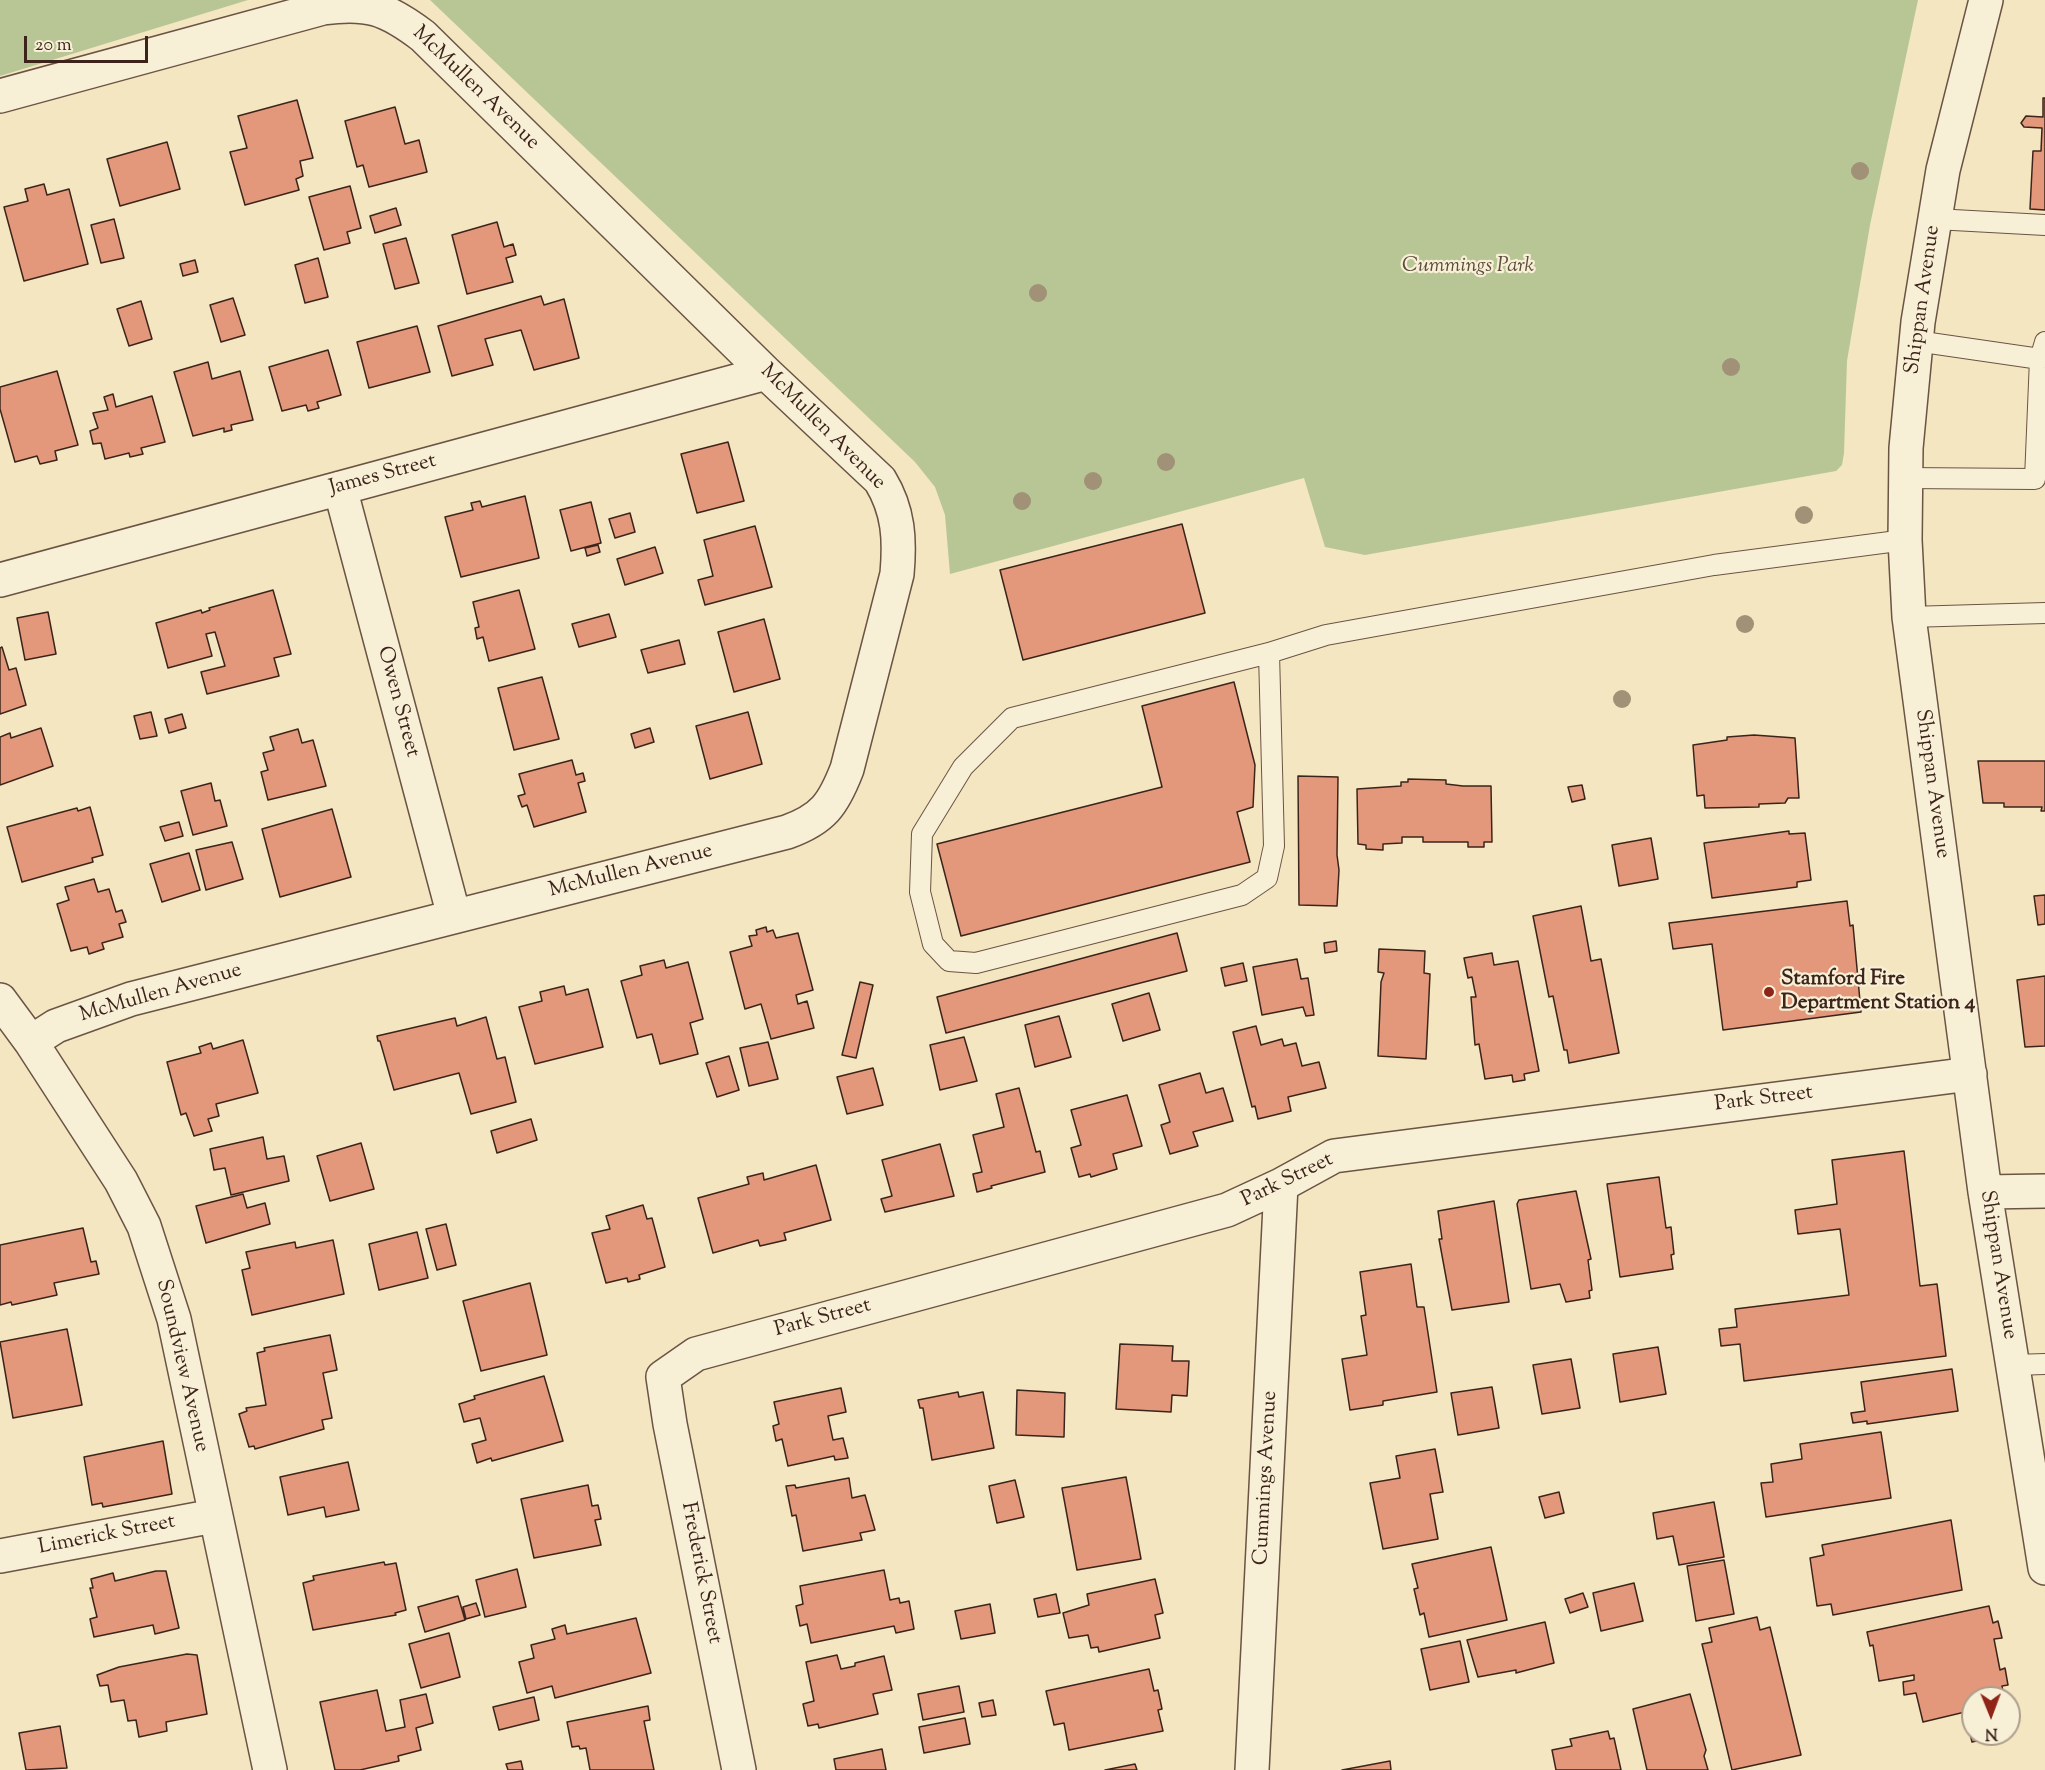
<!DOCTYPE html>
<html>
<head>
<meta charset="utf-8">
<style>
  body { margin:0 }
  #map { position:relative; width:2045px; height:1770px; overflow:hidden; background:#f4e6c1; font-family:"Sorts Mill Goudy",serif }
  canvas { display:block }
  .north { position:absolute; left:1961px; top:1686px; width:60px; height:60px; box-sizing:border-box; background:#f8efd7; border:2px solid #ad9e8c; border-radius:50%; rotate:179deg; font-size:16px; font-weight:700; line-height:24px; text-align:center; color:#3c241b }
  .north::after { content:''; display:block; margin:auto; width:21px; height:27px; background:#8f2418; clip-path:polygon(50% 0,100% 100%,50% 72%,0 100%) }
  .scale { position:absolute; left:24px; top:36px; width:124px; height:27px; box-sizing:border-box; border:3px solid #3c241b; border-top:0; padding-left:8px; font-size:18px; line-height:21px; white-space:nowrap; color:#3c241b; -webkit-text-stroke:4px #f8efd7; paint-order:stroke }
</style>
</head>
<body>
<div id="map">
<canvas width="2045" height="1770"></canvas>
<div class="north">N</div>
<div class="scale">20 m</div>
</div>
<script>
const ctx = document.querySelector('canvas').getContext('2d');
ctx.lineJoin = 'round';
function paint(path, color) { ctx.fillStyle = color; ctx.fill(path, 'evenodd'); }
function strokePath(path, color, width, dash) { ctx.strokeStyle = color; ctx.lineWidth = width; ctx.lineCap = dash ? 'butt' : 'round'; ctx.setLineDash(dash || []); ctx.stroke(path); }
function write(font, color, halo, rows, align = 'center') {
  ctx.font = font + ' "Sorts Mill Goudy",serif'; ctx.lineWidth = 4.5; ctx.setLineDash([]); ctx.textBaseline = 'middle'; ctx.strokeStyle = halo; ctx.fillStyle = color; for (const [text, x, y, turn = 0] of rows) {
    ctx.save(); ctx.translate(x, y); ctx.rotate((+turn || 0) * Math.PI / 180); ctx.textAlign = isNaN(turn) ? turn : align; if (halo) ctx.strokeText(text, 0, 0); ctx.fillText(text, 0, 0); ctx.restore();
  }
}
const green = new Path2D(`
  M0,0h248l-248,76z
  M430,0h1488l-48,225 -23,136 -3,92 -2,12 -6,6 -471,84 -40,-8 -21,-69 -354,96 -5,-59 -10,-28 -20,-25z`);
const building = new Path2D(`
  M2043,98h2v112l-15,-1 3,-58h8l1,-23 -18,-1 -3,-4 5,-7 17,1z
  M297,100l16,58 -13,3 3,15 -7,3 3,11 -54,15 -15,-53 17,-4 -9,-32z
  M395,107l10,37 14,-4 8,32 -58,15 -6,-22 -6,2 -12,-46z
  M167,142l13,47 -60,17 -13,-47z
  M44,184l3,11 22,-6 19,75 -64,17 -20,-74 24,-6 -3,-12z
  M350,186l11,42 -14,4 3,11 -26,7 -15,-53z
  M396,208l5,17 -26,8 -5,-17z
  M114,219l10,39 -23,5 -10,-38z
  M497,222l7,25 9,-3 3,11 -10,3 7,24 -46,12 -15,-59z
  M406,238l13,45 -24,6 -12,-45z
  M318,258l10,39 -23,6 -10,-38z
  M195,260l3,12 -15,4 -3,-12z
  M541,296l3,9 20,-6 15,59 -45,12 -13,-40 -36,9 8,26 -41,11 -14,-50z
  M233,298l12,37 -24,7 -11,-37z
  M141,301l11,38 -23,7 -12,-37z
  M417,326l13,46 -61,16 -12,-46z
  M328,350l13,45 -24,7 2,6 -11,3 -2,-6 -24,6 -13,-44z
  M208,362l4,17 28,-8 13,49 -22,5 1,5 -8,2v-4l-31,8 -19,-64z
  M57,371l21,74 -23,6 2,9 -17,4 -3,-8 -22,6 -15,-53v-22z
  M113,394l3,13 36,-11 13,46 -24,6 2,6 -13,3 -1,-4 -24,6 -4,-16 -8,1 -3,-13 8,-3 -5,-15 15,-3 -4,-13z
  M728,442l16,59 -47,12 -16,-59z
  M525,496l14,62 -78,19 -16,-60 28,-7 -2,-7 9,-2 2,6z
  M591,502l10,41 -30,8 -11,-41z
  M630,513l5,19 -20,6 -6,-19z
  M1182,524l23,89 -182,47 -23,-90z
  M755,526l17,61 -67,18 -7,-25 15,-4 -9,-36z
  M598,545l2,7 -13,4 -2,-8z
  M655,547l8,26 -38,12 -8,-26z
  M273,590l18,64 -17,4 5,18 -72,18 -6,-22 24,-6 -10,-34 -9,2 6,22 -44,12 -12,-45 45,-13 1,3 8,-3 -1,-2z
  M519,590l16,59 -46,12 -6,-24 -6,2 -2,-11 4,-1 -6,-25z
  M48,612l8,42 -31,6 -8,-42z
  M609,614l7,23 -37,10 -7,-23z
  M764,619l16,60 -46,13 -16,-60z
  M679,640l6,24 -37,9 -7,-23z
  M2,647l7,23 7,-2 10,37 -26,9v-66z
  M542,677l17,62 -45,11 -16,-62z
  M1234,682l21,83 -2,42 -16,5 13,50 -289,74 -24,-92 225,-57 -20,-81z
  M151,712l6,24 -17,3 -6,-23z
  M748,712l14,52 -52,15 -14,-53z
  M182,714l4,14 -17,5 -4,-14z
  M41,728l12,38 -53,19v-48l10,-4 1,5z
  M650,728l4,14 -19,6 -4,-14z
  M298,729l4,14 11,-3 13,46 -58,14 -7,-28 7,-2 -5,-17 11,-3 -4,-13z
  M1754,735l41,3 4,60h-11l-3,5 -26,1v3l-54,1 -1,-13 -7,1 -4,-51 34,-5v-3z
  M572,760l4,15 7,-2 2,8 -7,2 8,29 -52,15 -7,-22 -5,2 -4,-11 7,-2 -6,-20z
  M1978,761h67v50h-4l1,-4h-38v-4h-21z
  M1298,776l40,1 -1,78 2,15 -2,36 -38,-1z
  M1408,779l38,1v4l17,2h28l1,56h-8v5h-16v-5h-45v-5h-21v6l-19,1v6l-17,-1v-4l-8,-1 -1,-55 44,-3v-4h7z
  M211,783l4,18 5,-1 7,26 -34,9 -12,-44z
  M1582,785l3,14 -13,3 -4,-15z
  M90,807l13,48 -11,3 1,4 -71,20 -15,-55 70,-19 1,3z
  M332,809l19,68 -71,20 -18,-68z
  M179,822l4,14 -18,5 -5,-14z
  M1789,831v3l16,-1 6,47 -14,2v5l-85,11 -8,-55z
  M1651,838l7,41 -39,7 -7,-41z
  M232,842l11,37 -37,11 -10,-40z
  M189,853l11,37 -38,12 -12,-38z
  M94,879l4,13 11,-3 7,23 6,-2 4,12 -7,2 4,13 -21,6 2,6 -15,5 -2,-7 -16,4 -14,-47 12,-4 -4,-13z
  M2045,895v29l-7,1 -4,-29z
  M1847,901l3,25 3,-1 8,87 -138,18 -11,-86 -39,5 -4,-26z
  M1581,906l10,55 10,-2 18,94 -50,10 -2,-13h-3l-11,-54 -4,1 -16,-81z
  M766,927l1,5 6,-2 3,8 22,-5 15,57 -17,5 2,9 9,-3 7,27 -43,11 -10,-35 -16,5 -15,-57 22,-6 -3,-10 8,-1 -1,-5z
  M1177,933l10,38 -241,62 -9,-36z
  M1336,941l1,10 -12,2 -1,-10z
  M1379,949l46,2 -1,22 6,1 -4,85 -48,-3 3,-74 3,-9 -6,-1z
  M1492,953l2,12 24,-4 21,110 -15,3 1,6 -12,2 -1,-7 -27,4 -6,-35 -4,1 -4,-48h5l-4,-20 -4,1 -4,-20z
  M1297,959l4,20 7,-1 6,37 -8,1 -3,-9 -41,8 -9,-48z
  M664,960l2,8 22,-6 15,57 -13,4 8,31 -38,10 -8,-30 -15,4 -16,-57 21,-6 -2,-9z
  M1243,963l4,18 -22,5 -4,-18z
  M2045,976v70l-20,1 -8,-67z
  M860,982l13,3 -17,73 -14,-3z
  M564,986l2,9 22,-6 15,58 -68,17 -16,-57 23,-6 -2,-9z
  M1149,993l11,37 -37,11 -11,-37z
  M1059,1016l12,41 -36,10 -10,-42z
  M486,1017l11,42 8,-2 11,45 -45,12 -12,-41 -65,17 -14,-49h-2l-1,-5 78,-18 2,8z
  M1256,1026l5,19 21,-6 2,7 12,-3 6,23 17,-4 7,26 -38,9 3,14 -33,8 -3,-13 -3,1 -19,-75z
  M964,1037l13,44 -37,9 -10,-45z
  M243,1040l15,53 -42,11 3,12 -11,3 4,12 -18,5 -8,-23 -5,2 -14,-53 34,-9 -2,-6 12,-4 2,6z
  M768,1042l10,37 -29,7 -9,-38z
  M729,1056l10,34 -22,7 -11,-34z
  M873,1068l10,37 -36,9 -10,-37z
  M1200,1073l6,20 17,-5 10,33 -40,11 5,14 -28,8 -9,-29 9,-3 -11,-37z
  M1019,1088l17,64 4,-1 5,21 -54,14 1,2 -15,4 -4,-18 9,-2 -9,-37 31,-8 -8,-33z
  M1127,1095l15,51 -29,8 4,15 -26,8 -1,-3 -11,3 -8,-29 10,-3 -10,-35z
  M531,1119l6,21 -40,13 -6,-22z
  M263,1137l4,22 17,-3 5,25 -58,14 -6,-27 -11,2 -4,-21z
  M361,1143l13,46 -44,12 -13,-45z
  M940,1144l14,52 -69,16 -4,-13 11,-3 -10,-36z
  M1904,1151l16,135 17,-2 9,72 -202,25 -4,-37 -19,2 -2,-17 18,-2 -2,-18 114,-14 -9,-66 -42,5 -3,-24 42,-6 -5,-44z
  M816,1165l15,55 -47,13 2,7 -26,6 -2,-6 -45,13 -15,-55 51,-14 -2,-7 16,-4 1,7z
  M1659,1177l7,51 5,-1 3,27 -3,1 2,14 -53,8 -13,-93z
  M1576,1191l15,68 -3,1 4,30 -3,1 1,7 -24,4 -6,-18 -29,5 -14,-85 2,-4z
  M243,1194l4,14 18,-5 5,21 -64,19 -10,-37z
  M1494,1201l15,101 -57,8 -13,-71h3l-4,-28z
  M643,1205l4,14 5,-1 13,49 -26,8 1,4 -12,3 -1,-4 -21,5 -14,-50 18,-4 -4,-13z
  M446,1224l10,41 -19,5 -11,-41z
  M83,1228l8,34 5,-1 3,13 -45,9 3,12 -45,10 -1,-3 -11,3v-60z
  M417,1232l11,46 -49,12 -10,-46z
  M333,1240l11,54 -92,21 -10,-45 8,-2 -4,-16 49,-10 1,6z
  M1411,1264l6,43h7l13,85 -54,9v4l-33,5 -8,-51 25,-4 -6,-39 5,-1 -6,-43z
  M530,1283l17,72 -66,16 -18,-70z
  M67,1329l15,76 -69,13 -13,-76z
  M330,1335l7,35 -14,3 9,45 -10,2 2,9 -69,20 -1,-3 -5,1 -10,-33 8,-3 -1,-3 20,-3 -9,-52 8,-2 -1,-3z
  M1120,1344l53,2 -1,15h17l-2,35 -15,-1 -1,17 -55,-3z
  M1658,1347l8,47 -46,8 -7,-48z
  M1571,1359l9,49 -38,6 -9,-49z
  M1952,1369l6,42 -91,13v-3l-14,2 -2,-10 14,-2 -4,-29z
  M544,1376l19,65 -71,20 -1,-3 -14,5 -5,-19 14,-4 -6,-22 -16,4 -5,-18 16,-5 -1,-3z
  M1492,1387l7,41 -41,7 -7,-42z
  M841,1388l5,24 -18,4 5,24 10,-2 5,20 -13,2 -1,-4 -46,10 -6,-27 -6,2 -3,-15 6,-2 -5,-22z
  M1017,1390l48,3 -1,44 -48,-2z
  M958,1392l1,5 24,-5 11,56 -62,12 -9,-52h-3l-2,-8z
  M1881,1432l10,66 -125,19 -5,-34 12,-1 -2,-18 31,-5 -2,-15z
  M163,1441l9,53 -69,13 -1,-4 -10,2 -8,-48z
  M1435,1449l8,43 -13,2 8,45 -55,10 -13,-66 30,-5 -4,-22z
  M348,1462l11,48 -33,7 -2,-10 -36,8 -8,-38z
  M1126,1477l15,82 -64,11 -15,-82z
  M849,1478l3,20 13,-3 10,35 -15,3 2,7 -59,11 -7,-36 -4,1 -6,-30 9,-1 1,3z
  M1015,1480l9,37 -27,6 -8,-37z
  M588,1485l4,21 6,-1 3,14 -6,1 6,25 -67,13 -13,-59z
  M1559,1492l5,21 -19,5 -6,-21z
  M1714,1502l10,55 -45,8 -6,-29 -16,3 -4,-26z
  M1951,1520l11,70 -129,25 -2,-11 -14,2 -7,-48 14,-3 -2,-10z
  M1491,1547l16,73 -78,17 -5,-24 -4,2 -6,-26 4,-1 -6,-24z
  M1724,1560l10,54 -38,7 -9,-55z
  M384,1562l1,3 11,-2 10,47 -11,3 1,2 -83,15 -10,-47 11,-3 -1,-4z
  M517,1569l9,38 -41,10 -9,-37z
  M884,1570l6,30 9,-2 1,5 9,-2 5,28 -18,4 -2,-7 -83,17 -4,-19 -7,2 -4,-20 7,-2 -3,-18z
  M156,1571h10l13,57 -24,6 -2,-9 -59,12 -4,-18 7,-2 -7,-29h3l-2,-9 22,-6 2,8z
  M1155,1579l8,34 -8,2 5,23 -61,14 -1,-5 -7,1 -3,-13 -19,3 -6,-25 26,-8 -2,-11z
  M1634,1583l9,38 -42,10 -8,-38z
  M1583,1593l5,14 -18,6 -5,-14z
  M1056,1594l4,19 -22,4 -4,-18z
  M458,1596l7,24 -40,12 -7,-25z
  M476,1603l4,12 -14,4 -3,-12z
  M990,1604l5,29 -34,6 -6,-28z
  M1989,1606l4,17 5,-2 4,17 -8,1 6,31 5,-2 3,17 -6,1 2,12h-31v36h35l-36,8 -7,-30 -42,10 -7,-29 -12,2 -1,-13 11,-2v-5l-35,6 -6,-36 -3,1 -3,-14z
  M1757,1617l3,13 10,-3 31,128 -69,15 -30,-126 10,-2 -3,-14z
  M636,1618l15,55 -96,25 -3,-12 -25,7 -8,-31 15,-4 -3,-13 24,-6 -3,-10 13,-4 2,9z
  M1545,1622l9,41 -38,10v-3l-38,7 -11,-37z
  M449,1633l11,44 -39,11 -12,-44z
  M1460,1641l9,41 -39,8 -9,-41z
  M187,1654l10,1 10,59 -41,8 1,9 -28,6 -3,-17 -8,1 -4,-21 -13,2 -3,-17 -8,1 -3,-11 22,-8z
  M837,1655l4,14 14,-3v-3l29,-7 8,34 -19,4 5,20 -59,14 -1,-4 -10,2 -5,-22 11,-3 -8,-39z
  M1149,1669l5,22 4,-1 4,19 -4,1 5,21 -94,19 -5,-27 -10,2 -8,-34z
  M959,1686l5,26 -41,8 -5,-26z
  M377,1690l9,41 19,-4 -5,-27 26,-6 7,29 -17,5 5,22 -23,6 1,5 -39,9h-25l-15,-68z
  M1690,1694l16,56 -2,6 4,14h-61l-14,-61z
  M534,1697l5,23 -40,10 -6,-23z
  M993,1700l3,15 -14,2 -3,-14z
  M648,1706l2,14 -6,1 10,49h-64l-4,-22 -6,1 -1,-3 -7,1 -5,-25z
  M965,1718l5,26 -46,9 -5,-26z
  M60,1726l7,42 -41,2 -7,-37z
  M1608,1731l2,8 4,-1 7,32h-65l-4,-20 20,-4 -2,-7z
  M882,1749l4,21h-50l-2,-11z
  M521,1761l2,9h-15l-2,-6z
  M1390,1761l1,9h-49z
  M1135,1764l2,6h-32z`);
const service = new Path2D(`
  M1935,219l110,6
  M1916,341l124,18
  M1905,478l130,1 5,-120 5,-17
  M1909,617l136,-4
  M1269,653l5,193 -7,32 -25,17 -266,68 -27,-2 -16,-17 -13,-52 2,-58 41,-67 49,-49 257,-65 57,-18 388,-70 191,-25
  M2013,1365l32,-1`);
const minor = new Path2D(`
  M1986,0l-43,170 -25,152 -12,126 -1,92 4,77 76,575 60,376
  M0,96l323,-88c45,-6 63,0 100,28l343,337 114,107c19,31 20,60 17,94l-50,195c-14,36 -24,50 -60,63l-656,167 -75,27 -25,16
  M340,488l114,428
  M0,580l766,-207
  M0,1000l31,42 90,139 23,45 30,93 96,451
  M1985,1192l60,-1
  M0,1556l214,-40
  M739,1770l-69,-346 -7,-47 33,-23 531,-144 54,-25 53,-29 636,-82
  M1252,1770l29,-585`);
const trees = [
  [1860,171],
  [1038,293],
  [1731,367],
  [1166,462],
  [1093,481],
  [1022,501],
  [1804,515],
  [1745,624],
  [1622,699]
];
const markers = [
  [1769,992,6,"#8f2418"]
];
const streetNames = [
  ["McMullen Avenue",475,89,44],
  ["Shippan Avenue",1924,300,-82],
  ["McMullen Avenue",822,428,45],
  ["James Street",383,476,-15],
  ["Owen Street",397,702,75],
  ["Shippan Avenue",1931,784,82],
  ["McMullen Avenue",631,872,-14],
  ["McMullen Avenue",161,994,-16],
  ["Park Street",1764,1100,-7],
  ["Park Street",1288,1181,-26],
  ["Shippan Avenue",1997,1265,81],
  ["Park Street",823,1319,-15],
  ["Soundview Avenue",181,1366,77],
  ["Cummings Avenue",1267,1478,-87],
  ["Limerick Street",107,1536,-11],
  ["Frederick Street",700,1573,79]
];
const parkNames = [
  ["Cummings Park",1468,267]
];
const poiNames = [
  ["Stamford Fire",1781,980],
  ["Department Station 4",1781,1004]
];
paint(green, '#b8c696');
paint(building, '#e3987b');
strokePath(building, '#3c241b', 1.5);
strokePath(service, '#6a5444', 22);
strokePath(minor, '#6a5444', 36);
strokePath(service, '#f8efd7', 20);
strokePath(minor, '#f8efd7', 33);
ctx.fillStyle = '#a09177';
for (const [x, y] of trees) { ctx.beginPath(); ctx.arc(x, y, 9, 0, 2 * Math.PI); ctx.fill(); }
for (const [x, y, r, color] of markers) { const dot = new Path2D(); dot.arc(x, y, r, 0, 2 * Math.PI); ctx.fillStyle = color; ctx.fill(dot); strokePath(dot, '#f8efd7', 2); }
write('21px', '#3c241b', '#f8efd7', streetNames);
write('italic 21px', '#5b4c3a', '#f8efd7', parkNames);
write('bold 21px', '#3c241b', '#f8efd7', poiNames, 'left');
</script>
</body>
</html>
